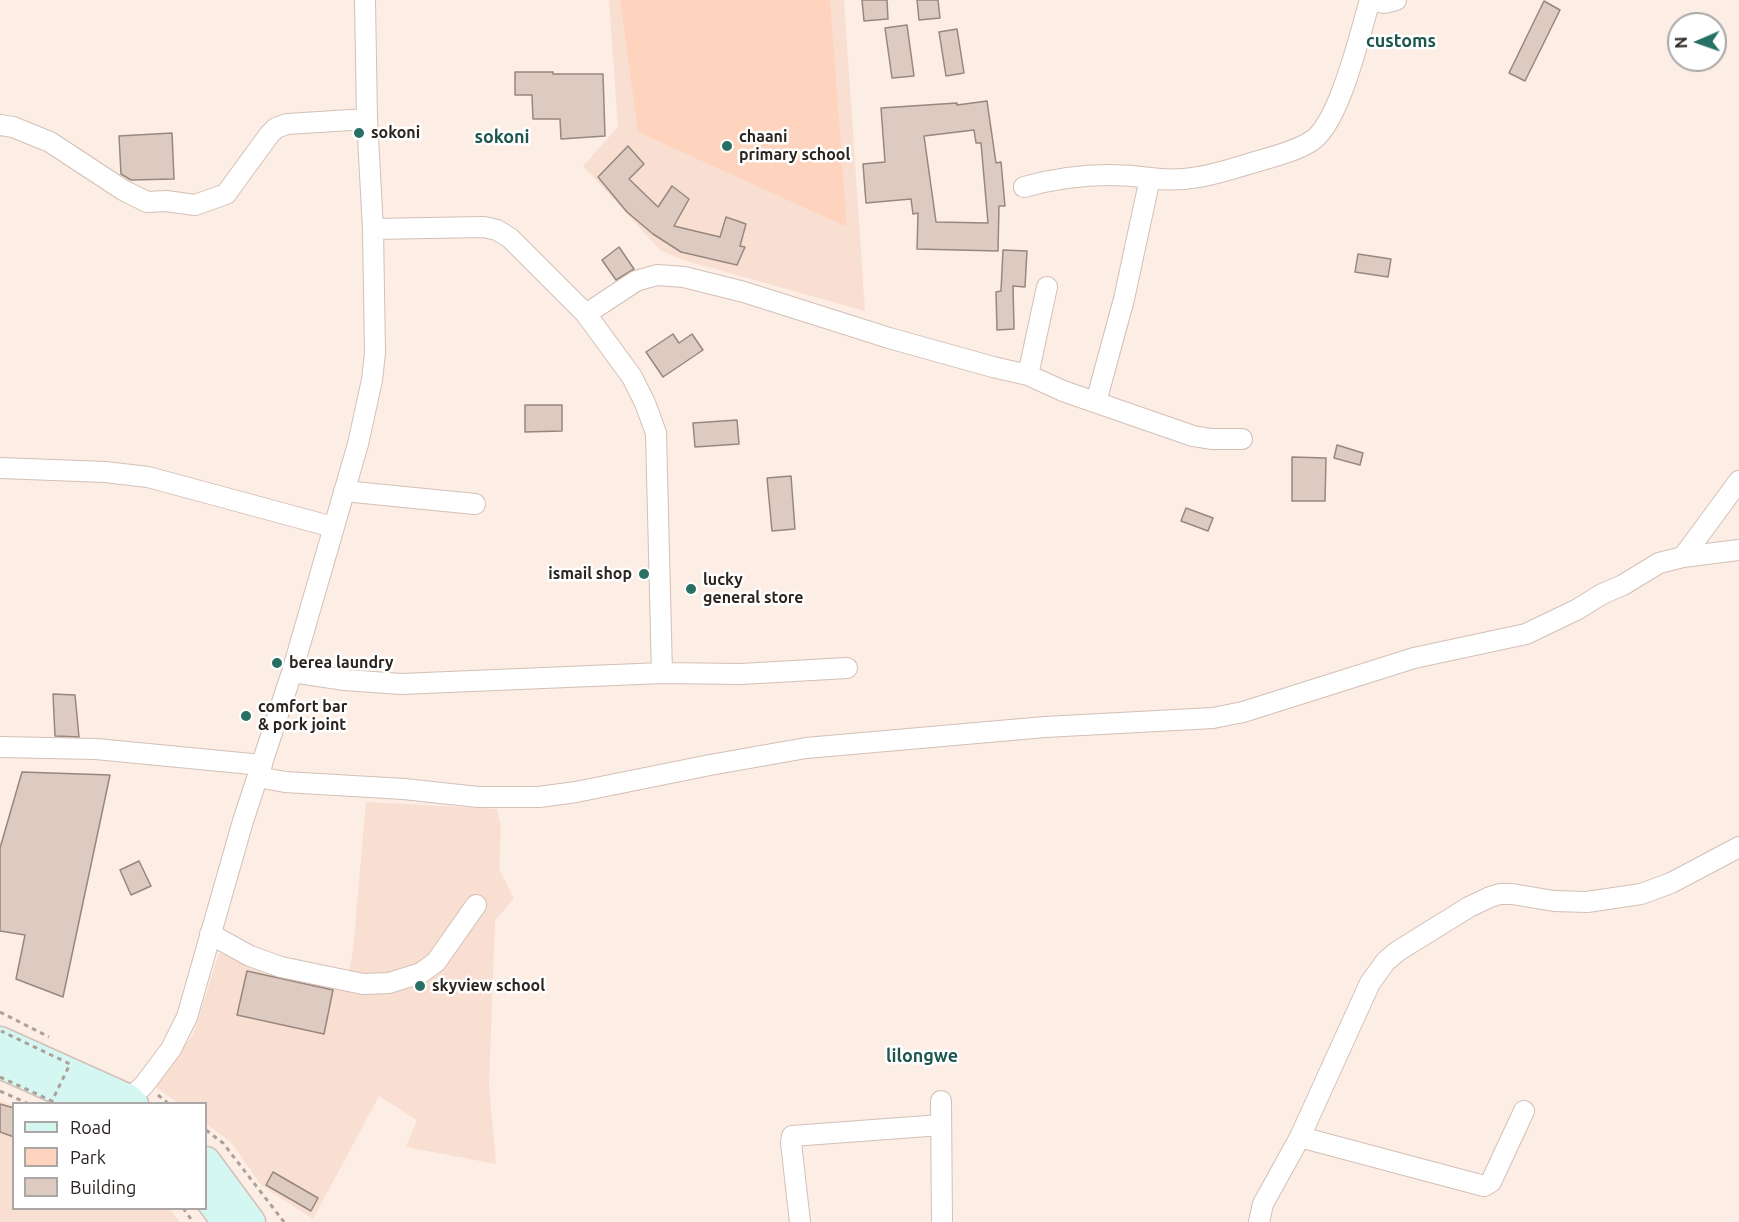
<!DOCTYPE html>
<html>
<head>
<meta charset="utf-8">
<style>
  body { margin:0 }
  #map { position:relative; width:1739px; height:1222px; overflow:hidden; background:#fcede5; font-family:Ubuntu,sans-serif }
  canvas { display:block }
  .legend { position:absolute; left:12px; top:1102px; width:195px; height:108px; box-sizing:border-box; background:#fff; border:2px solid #aaa7a6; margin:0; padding:8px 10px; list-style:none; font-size:18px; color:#2b2420 }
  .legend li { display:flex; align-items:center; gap:12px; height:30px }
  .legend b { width:30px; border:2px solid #aaa7a6 }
  .north { position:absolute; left:1667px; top:12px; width:60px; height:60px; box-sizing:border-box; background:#fff; border:2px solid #aaa7a6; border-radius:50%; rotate:268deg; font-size:16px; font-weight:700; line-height:24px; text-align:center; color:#2b2420 }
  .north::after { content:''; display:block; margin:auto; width:21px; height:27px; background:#286f64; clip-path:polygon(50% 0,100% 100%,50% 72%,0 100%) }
</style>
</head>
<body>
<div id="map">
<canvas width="1739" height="1222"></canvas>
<ul class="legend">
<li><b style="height:8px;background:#d4f7f2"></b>Road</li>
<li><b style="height:16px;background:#fed4be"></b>Park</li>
<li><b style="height:16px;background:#ddcac1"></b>Building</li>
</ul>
<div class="north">N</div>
</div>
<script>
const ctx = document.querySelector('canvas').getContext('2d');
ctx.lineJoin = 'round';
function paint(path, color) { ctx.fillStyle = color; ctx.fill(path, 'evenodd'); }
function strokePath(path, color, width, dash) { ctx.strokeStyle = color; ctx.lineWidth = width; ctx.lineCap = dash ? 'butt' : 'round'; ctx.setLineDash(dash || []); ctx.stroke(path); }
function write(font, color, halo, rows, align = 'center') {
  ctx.font = font + ' Ubuntu,sans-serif'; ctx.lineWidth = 5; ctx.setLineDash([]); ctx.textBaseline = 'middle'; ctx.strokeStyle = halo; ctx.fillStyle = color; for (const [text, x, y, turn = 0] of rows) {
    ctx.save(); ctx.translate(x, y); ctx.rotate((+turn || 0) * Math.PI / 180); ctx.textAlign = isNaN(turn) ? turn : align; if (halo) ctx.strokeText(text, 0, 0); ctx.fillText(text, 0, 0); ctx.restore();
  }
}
const built = new Path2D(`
  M609,0h235l21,311 -182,-51 -23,-10 -77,-84 35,-39z
  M366,802l131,7 4,20 -2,40 15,30 -19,21 -6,166 7,78 -90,-17 11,-27 -38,-24 -66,123 -52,-34 -30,-43 -25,-18v-20l-28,-1 -25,-18 40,-50 26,-82 127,37 7,-40z
  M0,1101l13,4 1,103 156,1 10,13h-180z`);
const green = new Path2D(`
  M620,0h210l17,227 -209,-95z`);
const building = new Path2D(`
  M862,0h25l1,19 -24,2z
  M917,0h21l2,18 -21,2z
  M1544,1l16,9 -35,71 -16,-8z
  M907,25l7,51 -22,2 -7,-50z
  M957,29l7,44 -18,3 -7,-44z
  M515,72h38v2h50l2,62 -44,3 -1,-20h-27l-1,-24h-17z
  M987,101l9,62 5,-1 4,44h-6l-1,45 -81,-2 1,-36 -5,1 -2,-15 -45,4 -3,-39 22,-2 -4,-54 76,-5v2zM974,130l2,13h5l7,80 -52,-1 -12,-86z
  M172,133l2,46 -43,1 -10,-6 -2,-38z
  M628,146l16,18 -15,15 29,28 14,-21 17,13 -15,27 46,11 6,-20 20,7 -6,22 5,1 -8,18 -56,-13 -28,-18 -26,-22 -29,-35z
  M619,247l15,22 -18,11 -14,-20z
  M1003,250l24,1 -2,36 -12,-1 1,43 -17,1 -1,-38 5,-1z
  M1358,254l33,5 -3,18 -33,-5z
  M673,334l6,9 13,-9 11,16 -40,27 -17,-25z
  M525,405h37v26l-37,1z
  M737,420l2,24 -44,3 -2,-24z
  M1337,445l26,8 -3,12 -26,-7z
  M1292,457l34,1 -1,43h-33z
  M791,476l4,53 -23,2 -5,-53z
  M1186,508l27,10 -5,13 -27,-10z
  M53,694l22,1 4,42 -24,-1z
  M22,772l88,3 -47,222 -47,-18 9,-44 -25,-4v-83z
  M139,861l12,25 -20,9 -11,-25z
  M247,971l86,19 -9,44 -87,-19z
  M0,1104l14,4v29l-14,-5z
  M273,1172l45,26 -7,13 -45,-26z`);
const path = new Path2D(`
  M0,1012l49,25
  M0,1091l29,13
  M158,1095l11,9
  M206,1130l17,13 61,79
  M183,1208l10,14`);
const minor = new Path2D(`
  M1370,0l14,3 12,-3
  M0,125l13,2 37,15 73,48 24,12 19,-1 29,4 31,-11 43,-59 7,-7 11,-4 80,-5
  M1024,187c40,-11 85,-15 126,-9
  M373,229l111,-2 13,3 13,8 76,76 46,63 13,26 11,30 6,240
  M586,314l50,-33 21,-6 27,2 60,15 145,46 104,29 35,8 35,16 130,45 18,3h31
  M1028,375l19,-88
  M1096,402l28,-103 26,-121c34,5 63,-3 95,-13 21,-7 45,-11 65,-23 29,-16 50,-109 60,-142
  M0,468l105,4 43,5 185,50
  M344,491l131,13
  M1683,557l56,-76
  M292,672l53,8 56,4 261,-11 79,1 106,-6
  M0,747l96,2 166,16
  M258,777l27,5 119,7 74,8h61l37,-5 134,-27 96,-17 239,-21 168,-9 30,-6 171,-54 112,-24 52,-25 24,-15 21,-9 36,-22 24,-6 56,-7
  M210,934l40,22 31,11 82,17 26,-1 32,-10 15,-11 40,-57
  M129,1099l15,-14 27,-36 16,-32 56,-196 49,-149 66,-228 14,-64 3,-27 -2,-124 -6,-110 -2,-119
  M941,1101l1,121
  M1300,1137l184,49 7,-4 33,-71
  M800,1222l-9,-79 1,-7 149,-11
  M1259,1222l4,-18 37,-67 70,-154 16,-22 12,-10 71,-44 21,-10 10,-3h12l42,7 33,1 54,-8 30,-11 68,-36`);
const secondary = new Path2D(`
  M0,1041l129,58 5,5
  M0,1064l90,40
  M206,1161l45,61
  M206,1195l20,27`);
const pathBridge = new Path2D(`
  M0,1077l52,24 18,-37 -69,-33`);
const markers = [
  [359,133,6,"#286f64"],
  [727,146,6,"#286f64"],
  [644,574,6,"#286f64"],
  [691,589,6,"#286f64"],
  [277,663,6,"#286f64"],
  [246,716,6,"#286f64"],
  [420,986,6,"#286f64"]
];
const poiNames = [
  ["sokoni",371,133],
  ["chaani",739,137],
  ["primary school",739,155],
  ["ismail shop",632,574,"right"],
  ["lucky",703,580],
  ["general store",703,598],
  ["berea laundry",289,663],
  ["comfort bar",258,707],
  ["& pork joint",258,725],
  ["skyview school",432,986]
];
const neighbourhoodNames = [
  ["customs",1401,41],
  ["sokoni",502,137],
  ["lilongwe",922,1056]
];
paint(built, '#f9dfd1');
paint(green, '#fed4be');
paint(building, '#ddcac1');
strokePath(building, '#98877e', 1.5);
strokePath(minor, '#d3c0b7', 22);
strokePath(secondary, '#d3c0b7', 31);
strokePath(path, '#aca099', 3, [4.5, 4.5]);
strokePath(minor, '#fff', 20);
strokePath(secondary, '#d4f7f2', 28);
strokePath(pathBridge, '#aca099', 3, [4.5, 4.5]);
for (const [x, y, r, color] of markers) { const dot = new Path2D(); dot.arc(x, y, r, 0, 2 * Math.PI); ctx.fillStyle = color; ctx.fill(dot); strokePath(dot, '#fff', 2); }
write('bold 16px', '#2b2420', '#fff', poiNames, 'left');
write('bold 18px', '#1e564e', '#fff', neighbourhoodNames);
</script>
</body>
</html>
